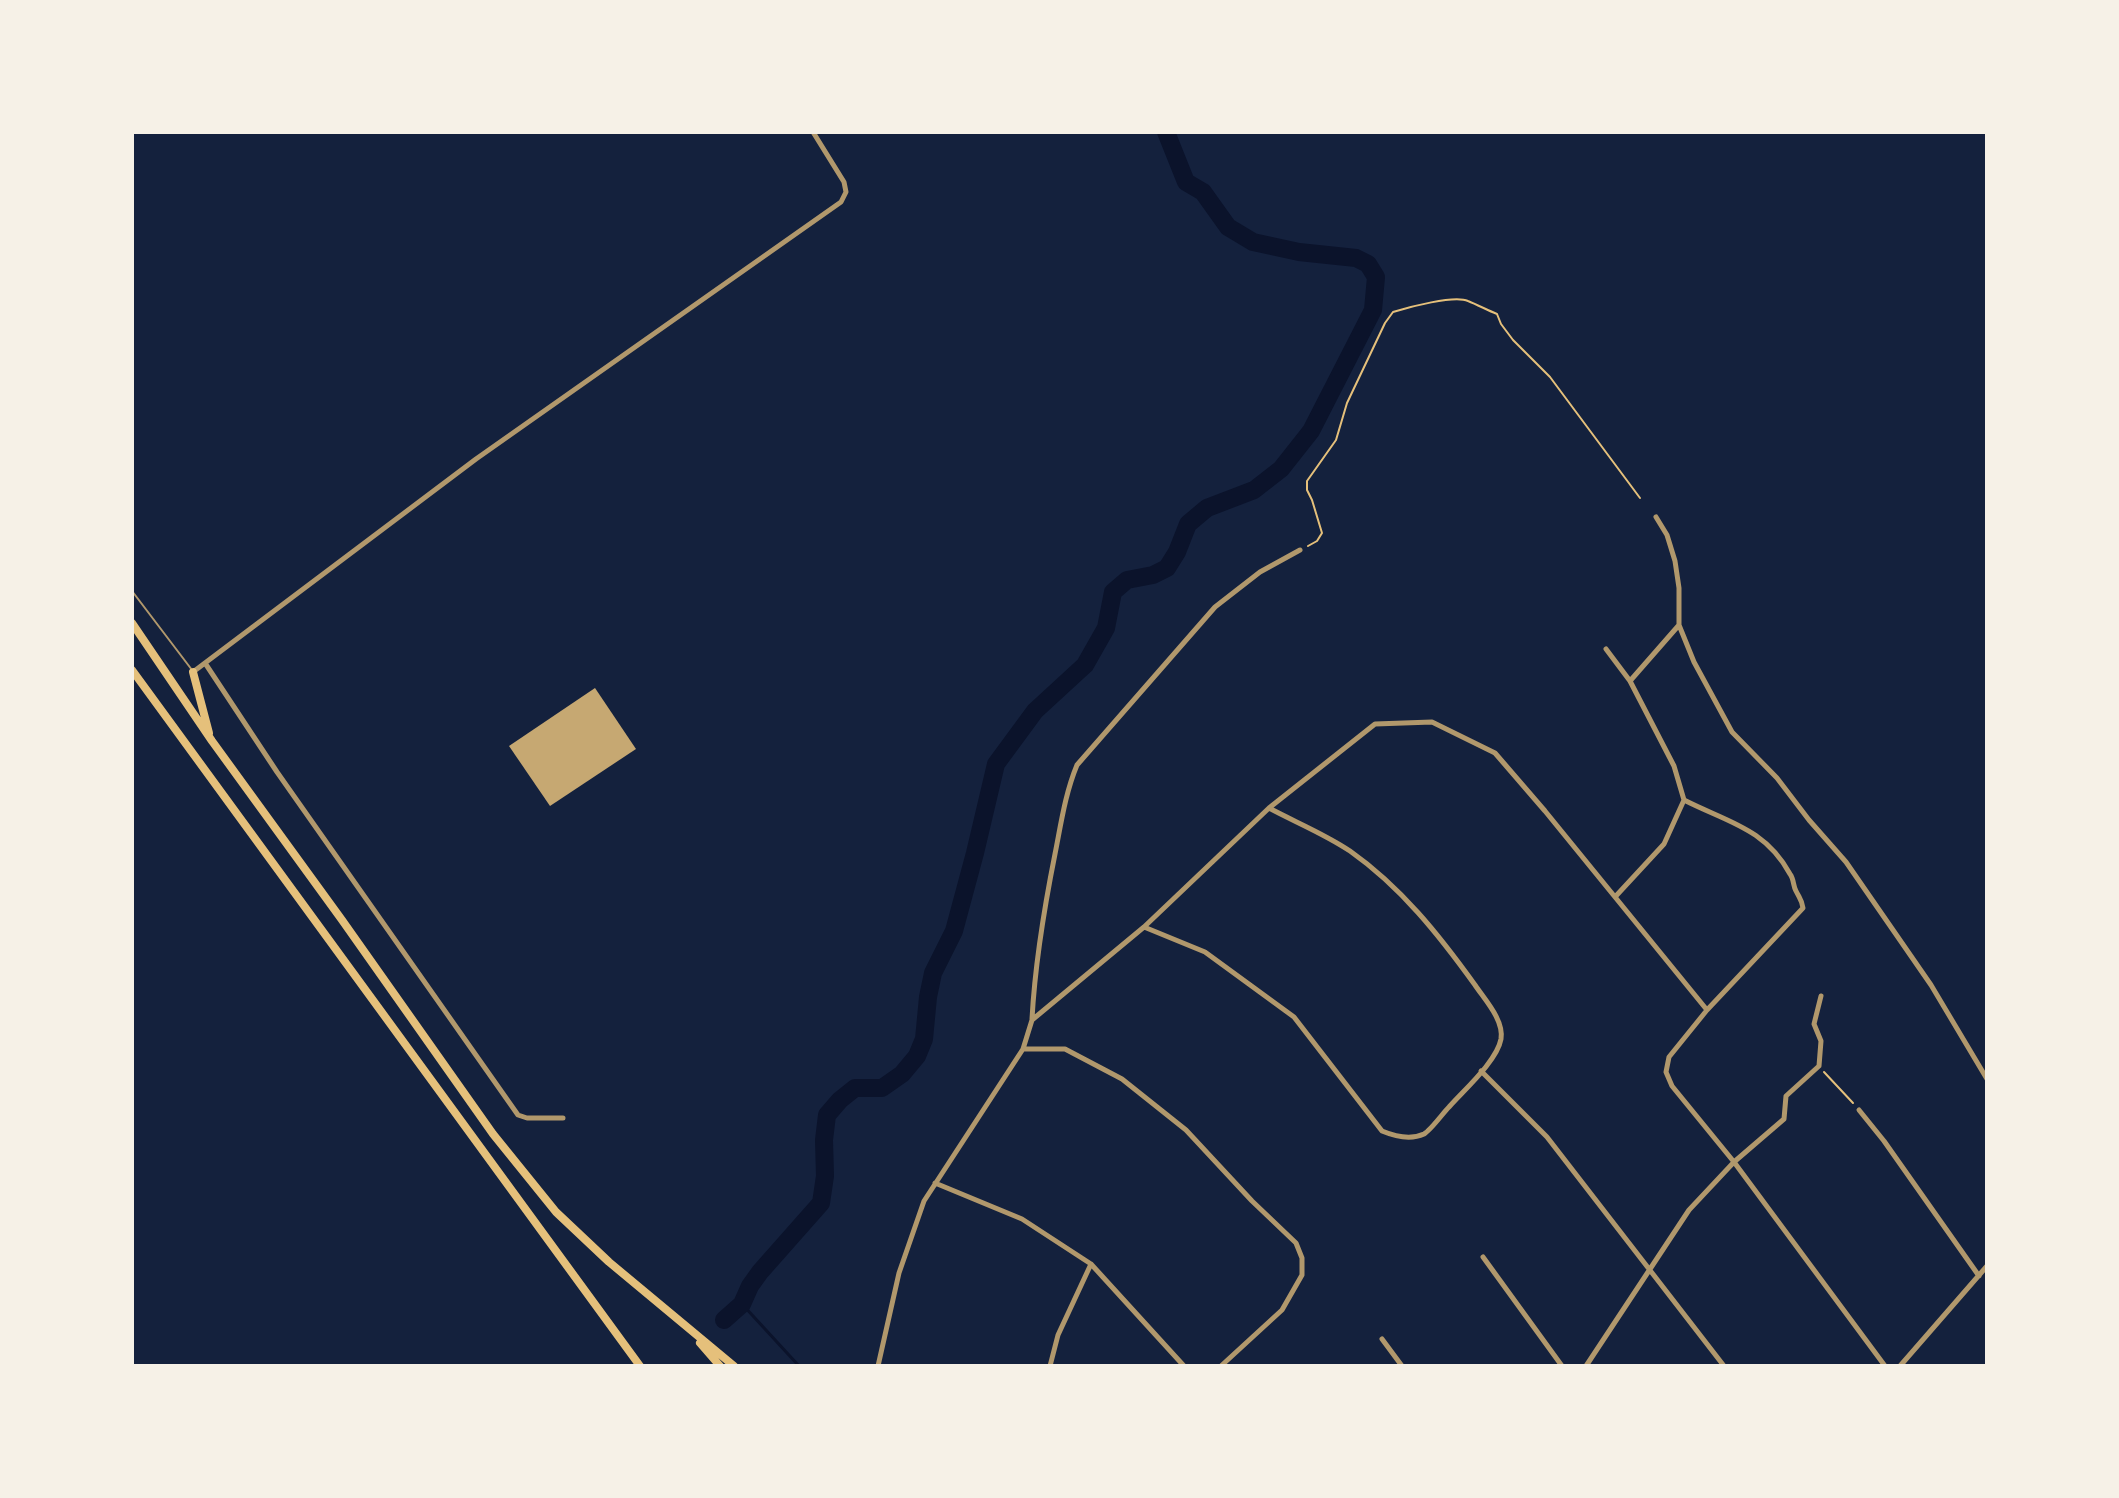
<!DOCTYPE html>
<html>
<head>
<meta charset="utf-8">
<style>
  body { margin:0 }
  #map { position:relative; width:2119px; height:1498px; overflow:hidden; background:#14213d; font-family:"Open Sans",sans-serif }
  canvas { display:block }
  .frame { position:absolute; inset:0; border:134px solid #f6f1e7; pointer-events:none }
</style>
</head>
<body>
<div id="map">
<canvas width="2119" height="1498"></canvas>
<div class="frame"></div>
</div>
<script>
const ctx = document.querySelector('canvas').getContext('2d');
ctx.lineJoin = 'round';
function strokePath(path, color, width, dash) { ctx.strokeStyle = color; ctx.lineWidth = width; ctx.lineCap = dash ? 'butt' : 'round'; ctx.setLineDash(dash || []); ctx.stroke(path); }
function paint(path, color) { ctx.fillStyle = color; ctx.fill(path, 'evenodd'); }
const stream = new Path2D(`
  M742,1304l57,62`);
const river = new Path2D(`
  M724,1320l18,-16 8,-18 10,-14 61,-69 4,-27 -1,-36 3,-25 13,-15 15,-12h27l20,-14 15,-18 7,-17 4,-42 5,-24 21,-42 21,-78 21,-89 39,-53 50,-46 21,-37 7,-36 14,-12 26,-5 14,-7 10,-16 11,-28 19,-16 47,-18 27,-21 30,-38 62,-121 3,-33 -8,-13 -12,-6 -57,-6 -46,-10 -25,-15 -25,-35 -17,-10 -20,-50`);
const building = new Path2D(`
  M595,688l41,61 -86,57 -41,-60z`);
const path = new Path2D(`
  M1308,546l9,-5 5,-8 -10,-33 -5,-10v-9l29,-41 11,-37 38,-80 8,-11c16,-5 61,-17 75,-11 10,4 19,9 29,13l4,10 12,16 37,37 90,121
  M1824,1072l29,31`);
const service = new Path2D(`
  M132,591l60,79`);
const minor = new Path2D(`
  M1656,517l11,18 8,26 4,27v37l15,37 38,70 45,46 32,42 37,42 85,123 56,94
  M1606,649l24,32 44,85 10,34 -20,44 -49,53
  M205,663l72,109 241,343 9,3h36
  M193,672l283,-213 365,-257 5,-10 -2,-10 -31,-50
  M1630,681l49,-56
  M1684,800c43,22 81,28 106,74 4,5 3,12 6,17 4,8 6,9 7,17l-96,102 -38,47 -3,15 6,14 62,76 151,204
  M1144,927l61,25 89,65 88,114c12,5 29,9 42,3 7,-4 19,-21 25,-27 15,-17 48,-46 52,-68 3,-19 -16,-39 -26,-54 -36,-50 -74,-98 -125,-134 -25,-17 -55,-29 -81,-43
  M1032,1019c3,-56 12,-110 23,-165 6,-30 10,-60 22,-89l138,-158 45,-35 40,-22
  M1023,1049h42l57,30 64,51 66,71 44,42 6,15v17l-20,35 -61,56
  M1481,1071l66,66 177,229
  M1859,1110l25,31 95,135
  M935,1183l87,36 69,45 93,102
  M1483,1257l79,109
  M1382,1339l20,27
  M878,1366l21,-93 25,-72 99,-152 9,-29 112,-93 125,-119 106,-84 57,-2 63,31 50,58 162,199
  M1050,1366l8,-31 33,-71
  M1586,1366l103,-156 45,-48 50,-43 2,-23 33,-30 2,-25 -7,-17 7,-28
  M1900,1366l87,-100`);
const trunk = new Path2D(`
  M132,623l80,118 130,179 151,214 63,78 53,50 125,104
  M132,670l508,696
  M193,672l16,61
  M700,1343l20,23`);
strokePath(stream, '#0b132b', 3);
strokePath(river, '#0b132b', 18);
paint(building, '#c6a872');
strokePath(path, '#e5c07b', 2);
strokePath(service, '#b1986c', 2);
strokePath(minor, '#b1986c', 5);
strokePath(trunk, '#e5c07b', 8);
</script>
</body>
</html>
